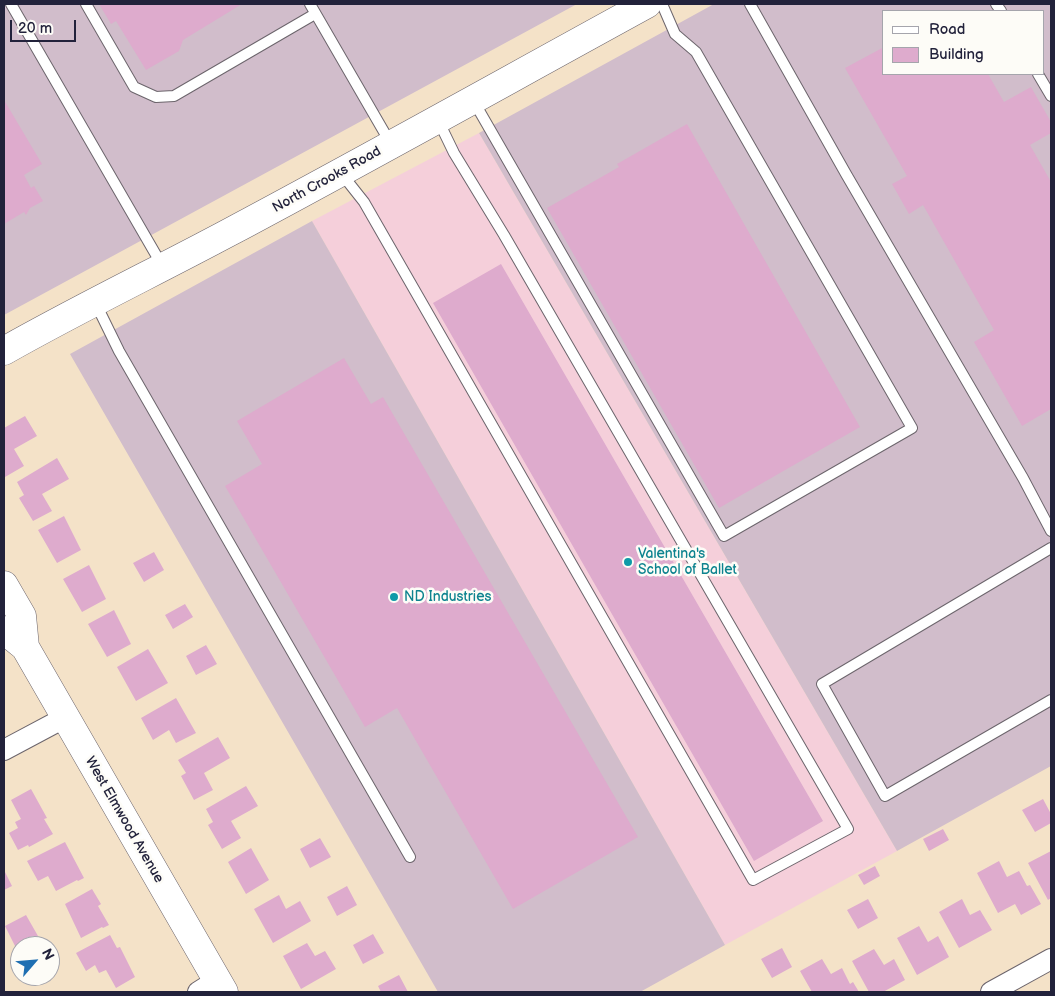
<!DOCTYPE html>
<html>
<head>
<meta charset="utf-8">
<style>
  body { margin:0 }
  #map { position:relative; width:1055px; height:996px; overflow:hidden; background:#f4e2c8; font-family:"Balsamiq Sans",sans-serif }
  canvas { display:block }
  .frame { position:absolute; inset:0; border:5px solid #22223b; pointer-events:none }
  .legend { position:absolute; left:882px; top:10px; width:162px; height:65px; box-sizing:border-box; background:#fdfcf7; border:1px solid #a5a5ac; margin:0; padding:6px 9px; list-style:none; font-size:15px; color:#22223b }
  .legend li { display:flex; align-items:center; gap:10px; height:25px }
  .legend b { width:25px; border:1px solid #a5a5ac }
  .north { position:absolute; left:10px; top:936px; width:50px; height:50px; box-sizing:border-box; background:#fdfcf7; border:1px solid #a5a5ac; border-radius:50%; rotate:63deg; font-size:14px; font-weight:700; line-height:20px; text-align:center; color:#22223b }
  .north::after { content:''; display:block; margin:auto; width:18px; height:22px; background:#1f6fb2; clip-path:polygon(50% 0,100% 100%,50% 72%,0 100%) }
  .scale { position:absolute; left:10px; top:20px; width:66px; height:22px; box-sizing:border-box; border:2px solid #22223b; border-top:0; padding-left:6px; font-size:15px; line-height:18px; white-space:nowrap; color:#22223b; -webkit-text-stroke:4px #fdfcf7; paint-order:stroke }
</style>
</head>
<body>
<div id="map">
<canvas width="1055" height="996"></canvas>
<div class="frame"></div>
<ul class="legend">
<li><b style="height:6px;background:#fff"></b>Road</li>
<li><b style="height:14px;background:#deabcd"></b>Building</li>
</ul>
<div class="north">N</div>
<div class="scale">20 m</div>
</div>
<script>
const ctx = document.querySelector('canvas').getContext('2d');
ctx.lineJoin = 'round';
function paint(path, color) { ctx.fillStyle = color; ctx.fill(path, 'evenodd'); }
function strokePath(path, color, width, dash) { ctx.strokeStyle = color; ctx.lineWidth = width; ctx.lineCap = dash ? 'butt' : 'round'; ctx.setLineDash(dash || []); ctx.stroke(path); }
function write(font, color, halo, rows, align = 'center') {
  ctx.font = font + ' "Balsamiq Sans",sans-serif'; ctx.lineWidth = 5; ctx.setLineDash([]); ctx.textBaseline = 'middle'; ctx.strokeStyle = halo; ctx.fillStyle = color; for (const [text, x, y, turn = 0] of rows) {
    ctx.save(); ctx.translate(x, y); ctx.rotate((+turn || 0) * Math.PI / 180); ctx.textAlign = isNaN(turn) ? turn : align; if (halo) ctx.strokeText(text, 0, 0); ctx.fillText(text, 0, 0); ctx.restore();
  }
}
const built = new Path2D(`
  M479,133l418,718 -172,94 -413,-724z`);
const industrial = new Path2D(`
  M4,4h573l-573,311z
  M714,4h337v762l-154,85 -418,-718zM884,11h160v63h-160z
  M312,221l413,724 -85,47h-202l-368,-638z`);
const building = new Path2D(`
  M99,4h143l-59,36 -4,11 -33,19 -30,-49 -5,3z
  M884,47v27h104l16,28 27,-15 20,35v11l-21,12 21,37v227l-29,17 -48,-84 20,-12 -71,-125 -14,9 -17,-30 15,-8 -62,-108z
  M4,100l38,64 -18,11 7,13 3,-2 9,15 -13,7 -4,7 -2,-3 -20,12z
  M687,124l173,303 -141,81 -172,-300 72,-41 -2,-3z
  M501,264l322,557 -69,40 -321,-558z
  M344,358l27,46 12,-7 255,440 -125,72 -116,-201 -32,19 -140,-241 37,-22 -25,-43z
  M25,416l12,20 -23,13 10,17 -19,11 -1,-49z
  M57,458l12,21 -27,15 10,17 -19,10 -14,-23 5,-3 -7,-13z
  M64,516l17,34 -24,13 -19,-33z
  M154,552l10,18 -20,12 -11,-19z
  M89,565l17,34 -24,13 -19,-33z
  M185,604l8,13 -20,12 -8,-14z
  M114,610l17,34 -24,13 -19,-33z
  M206,645l11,19 -21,11 -10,-19z
  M148,649l20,34 -32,18 -19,-34z
  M176,698l20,35 -20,10 -7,-13 -16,10 -12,-22z
  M218,737l12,21 -26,15 9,17 -19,10 -13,-24 5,-3 -8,-13z
  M246,786l12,20 -27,15 10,17 -19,11 -14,-24 5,-3 -7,-13z
  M31,789l16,29 -3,1 9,15 -24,13 -1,-2 -10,5 -9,-17 9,-5 -3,-6 6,-3 -10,-19z
  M1043,799l8,15v9l-16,9 -13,-22z
  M943,829l6,11 -20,11 -6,-12z
  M320,838l11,19 -21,11 -10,-19z
  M65,842l19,36 -6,3 -1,-1 -21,11 -8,-15 -10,5 -11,-20z
  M251,848l18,32 -23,14 -18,-32z
  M1051,851v47l-3,2 -20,-37z
  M999,861l8,16 12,-6 8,15 3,-1 11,19 -20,11 -6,-11 -17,9 -21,-40z
  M875,866l5,10 -16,9 -6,-10z
  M4,870l8,16 -8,4z
  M347,886l10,19 -20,11 -10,-19z
  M92,889l9,15 -3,2 11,19 -6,3 -1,-1 -21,11 -16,-34z
  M279,895l7,14 14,-8 11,20 -38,22 -19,-34z
  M868,899l10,19 -20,11 -11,-19z
  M962,899l8,16 10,-5 12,20 -33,18 -20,-36z
  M26,915l12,21 -22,12 -11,-22z
  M919,926l9,16 10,-6 11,21 -32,18 -20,-37z
  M373,934l11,19 -21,11 -10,-19z
  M110,935l7,13 3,-1 15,30 -19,11 -10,-18 -7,3 -4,-8 -9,6 -10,-18z
  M307,943l8,13 10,-5 11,18 -35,20 -18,-33z
  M782,948l10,19 -20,11 -11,-19z
  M874,949l10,16 10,-6 11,21 -22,12h-14l-17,-31z
  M822,959l9,15 11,-6 8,16 3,-2 6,10h-47l-12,-21z
  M399,975l9,17h-27l-3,-6z`);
const lane = new Path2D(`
  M11,4l152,263
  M86,4l48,83 22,10 18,-1 141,-82
  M310,4l81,140
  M750,4l96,170 177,304 28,53
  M996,4l5,7
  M1038,74l13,22
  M473,100l251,436 188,-108 -216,-376 -21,-18 -13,-30
  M341,173l23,29 389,678 95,-51 -344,-594 -50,-82 -16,-33
  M95,302l24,49 291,506
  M1051,548l-229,136 63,112 166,-96`);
const street = new Path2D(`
  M4,750l62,-33
  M198,992l19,-12
  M991,992l60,-33`);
const secondary = new Path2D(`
  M4,351c74,-42 149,-78 224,-118 141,-75 280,-153 419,-229
  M4,585l18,31 3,31
  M4,630l21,17 199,345`);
const markers = [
  [628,562,5,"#0f9aa8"],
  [394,597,5,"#0f9aa8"]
];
const streetNames = [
  ["North Crooks Road",327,180,-29],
  ["West Elmwood Avenue",124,820,60]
];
const cultureNames = [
  ["Valentina's",638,554],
  ["School of Ballet",638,570],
  ["ND Industries",404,597]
];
paint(built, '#f5cfda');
paint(industrial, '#d1bdcb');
paint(building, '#deabcd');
strokePath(lane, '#6c656c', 12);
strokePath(street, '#6c656c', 22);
strokePath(secondary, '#6c656c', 29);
strokePath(lane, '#fff', 10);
strokePath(street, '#fff', 20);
strokePath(secondary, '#fff', 28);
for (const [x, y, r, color] of markers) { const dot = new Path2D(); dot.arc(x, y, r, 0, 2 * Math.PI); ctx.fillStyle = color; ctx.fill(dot); strokePath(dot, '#fdfcf7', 2); }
write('14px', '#22223b', '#fdfcf7', streetNames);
write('14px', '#0d838f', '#fdfcf7', cultureNames, 'left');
</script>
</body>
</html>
